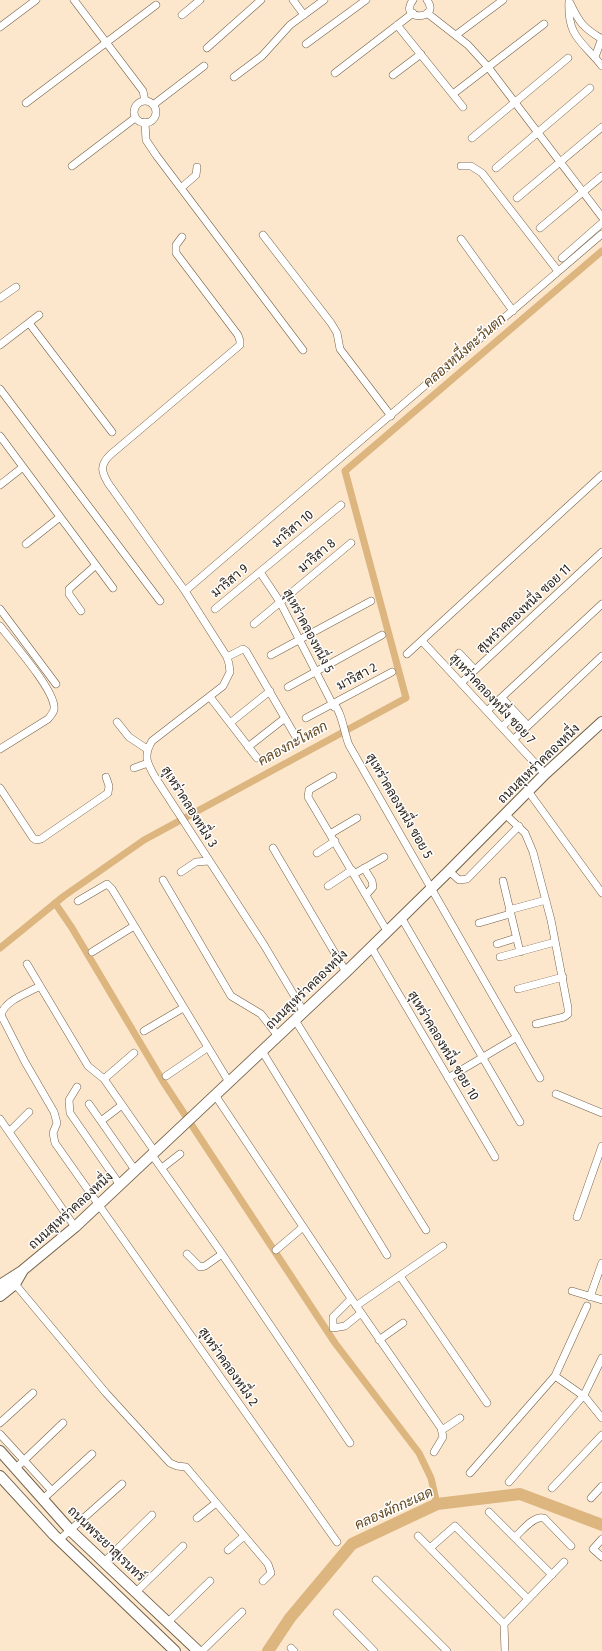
<!DOCTYPE html>
<html>
<head>
<meta charset="utf-8">
<style>
  body { margin:0 }
  canvas { display:block; background:#fce7cc }
</style>
</head>
<body>
<canvas width="602" height="1651"></canvas>
<script>
const ctx = document.querySelector('canvas').getContext('2d');
ctx.lineJoin = 'round';
function strokePath(path, color, width, dash) { ctx.strokeStyle = color; ctx.lineWidth = width; ctx.lineCap = dash ? 'butt' : 'round'; ctx.setLineDash(dash || []); ctx.stroke(path); }
function write(font, color, halo, rows, align = 'center') {
  ctx.font = font + ' "Fira Sans Condensed",Sarabun,sans-serif'; ctx.lineWidth = 3; ctx.setLineDash([]); ctx.textBaseline = 'middle'; ctx.strokeStyle = halo; ctx.fillStyle = color; for (const [text, x, y, turn = 0] of rows) {
    ctx.save(); ctx.translate(x, y); ctx.rotate((+turn || 0) * Math.PI / 180); ctx.textAlign = isNaN(turn) ? turn : align; if (halo) ctx.strokeText(text, 0, 0); ctx.fillText(text, 0, 0); ctx.restore();
  }
}
const canal = new Path2D(`
  M55,903l17,25 92,155 171,260 84,110 12,25 6,26
  M0,948l64,-52 80,-56 262,-142 -61,-227 257,-220`);
const river = new Path2D(`
  M268,1651l22,-33 62,-74 85,-40 83,-10 82,31`);
const street = new Path2D(`
  M74,0l69,91 2,10
  M293,0l11,15
  M413,0c-16,21 29,21 14,0
  M569,1c-2,36 13,40 33,65
  M570,3c9,19 13,25 32,36
  M427,13l41,32 20,22 114,150
  M182,15l18,-15
  M397,25l66,82
  M0,27l36,-27
  M456,35l47,-35
  M306,44l60,-44
  M207,48l54,-48
  M595,57l7,-19
  M335,73l78,-60
  M393,75l28,-21
  M234,77l28,-21 28,-31 34,-25
  M453,94l91,-70
  M134 112a11 11 0 1 1 22 0a11 11 0 1 1-22 0Z
  M26,103l130,-98
  M153,105l51,-39
  M145,122l1,18 10,15 147,195
  M472,138l96,-80
  M72,166l63,-48
  M461,166h10l11,7 76,98
  M496,168l94,-80
  M181,188l15,-13 1,-8
  M517,198l85,-71
  M540,228l62,-52
  M263,235l68,88 6,10 3,16 51,67
  M182,237l-6,8v8l62,82 2,6v4l-130,110c-10,10 -9,16 -2,28l77,108 42,66 2,7 1,8 -7,14 -71,55c-9,15 -5,22 3,36l109,168 40,67
  M461,239l52,72
  M562,258l40,-35
  M0,298l16,-11
  M29,323l83,109
  M0,345l39,-30
  M0,389l160,212
  M0,436l113,152
  M0,485l23,-18
  M26,544l34,-27
  M260,572l20,30 54,105
  M185,591l417,-357
  M0,609l56,75
  M215,609l126,-104
  M81,611l-12,-17v-5l27,-24
  M254,624l97,-81
  M0,626c13,17 52,61 54,80 1,6 -3,9 -6,13l-48,30
  M422,641l123,133
  M459,653l16,17
  M407,654l195,-179
  M271,655l100,-54
  M227,657l16,-8 3,2 50,86
  M461,683l141,-131
  M288,687l94,-52
  M210,697l47,61
  M502,698l26,28
  M333,703c9,8 11,30 16,42l191,333
  M488,710l114,-106
  M306,718l86,-46
  M117,722l12,15 18,12
  M230,723l40,-32
  M503,726l13,-13
  M514,739l88,-83
  M248,747l37,-29
  M134,768l14,-5
  M333,776l-24,14 -1,7 79,134
  M0,788l33,50 3,2 5,-1 67,-46 1,-7 -3,-9
  M528,791l74,102
  M505,814l20,19 8,19 18,68 17,88v6l-4,3 -28,7
  M330,834l27,-16
  M273,848l73,124
  M317,853l18,-12
  M364,868l8,13 1,6 -7,8
  M449,871l10,9 8,-1 52,-53
  M181,872l15,-10 13,-1
  M354,874l30,-17
  M163,880l68,116 30,18 17,22
  M503,881l17,71
  M328,886l24,-16
  M78,901l29,-17 5,5 117,193
  M509,910l37,-10
  M401,917l119,205
  M479,923l31,-9
  M497,944l19,-6
  M371,947l124,210
  M92,952l42,-26
  M500,957l55,-15
  M27,964l61,102 16,13 51,73
  M40,986c-12,7 -35,14 -39,29l24,47 29,50 3,11 -4,10 2,10 282,399
  M518,989l45,-12
  M295,1020l131,210
  M144,1031l39,-23
  M262,1051l125,204
  M166,1076l41,-28
  M448,1078l69,-41
  M104,1079l30,-26
  M77,1087l-8,13 1,13 50,72
  M556,1094l46,19
  M215,1095l131,196 95,137 2,9 -9,15
  M89,1104l46,66
  M0,1119l75,108
  M101,1121l21,-16
  M9,1132l20,-20
  M152,1155l66,93 132,195
  M162,1168l18,-14
  M577,1217l25,-71
  M276,1250l27,-23
  M187,1254l13,13 5,-1 17,-12
  M400,1276l87,127
  M15,1284l91,109 64,70 7,3 9,1 82,97 3,9 -8,8
  M572,1291l30,9
  M590,1297l12,-34
  M351,1299l-18,18v11l12,-2 16,-13
  M356,1306l87,-60
  M379,1340l24,-17
  M555,1376l30,21 17,21
  M0,1423l33,-30
  M442,1430l18,-12
  M0,1434l52,57
  M16,1468l47,-45
  M470,1473l85,-97 32,-70
  M509,1482l75,-87 18,-37
  M552,1488l50,-53
  M591,1498l11,-12
  M43,1499l49,-45
  M489,1512l63,63
  M197,1518l19,-15
  M418,1536l86,88
  M515,1537c7,-6 19,-22 29,-19l27,28
  M602,1539l-9,10 9,8
  M59,1540l63,-56
  M430,1548l25,-22 73,73
  M228,1550l16,-14
  M104,1562l48,-47
  M376,1580l71,71
  M136,1592l47,-46
  M337,1613l37,38
  M168,1622l42,-41
  M291,1648l3,3
  M202,1651l40,-39
  M505,1651l-1,-27 60,-62`);
const secondary = new Path2D(`
  M0,1285l22,-14
  M0,1296l15,-12 8,-14 52,-43 271,-255 103,-101 96,-97 57,-52
  M0,1451l71,80 127,120
  M0,1476l54,59 121,116`);
const streetNames = [
  ["มาริสา 10",293,529,-40],
  ["มาริสา 8",317,556,-40],
  ["มาริสา 9",230,581,-40],
  ["สุเหร่าคลองหนึ่ง ซอย 11",524,609,-43],
  ["สุเหร่าคลองหนึ่ง 5",308,631,62],
  ["มาริสา 2",357,677,-28],
  ["สุเหร่าคลองหนึ่ง ซอย 7",492,699,47],
  ["ถนนสุเหร่าคลองหนึ่ง",539,764,-44],
  ["สุเหร่าคลองหนึ่ง ซอย 5",399,806,60],
  ["สุเหร่าคลองหนึ่ง 3",189,807,58],
  ["ถนนสุเหร่าคลองหนึ่ง",307,990,-44],
  ["สุเหร่าคลองหนึ่ง ซอย 10",443,1046,59],
  ["ถนนสุเหร่าคลองหนึ่ง",71,1211,-42],
  ["สุเหร่าคลองหนึ่ง 2",228,1367,55],
  ["ถนนพระยาสุเรนทร์",106,1544,44]
];
const waterNames = [
  ["คลองหนึ่งตะวันตก",465,351,-41],
  ["คลองกะโหลก",293,744,-29],
  ["คลองผักกะเฉด",394,1509,-24]
];
strokePath(canal, '#dcb57f', 7);
strokePath(river, '#dcb57f', 12);
strokePath(street, '#726048', 8);
strokePath(secondary, '#726048', 12);
strokePath(street, '#fff', 7);
strokePath(secondary, '#fff', 10);
write('13px', '#261e15', '#fff', streetNames);
write('italic 14px', '#63471e', '#fff', waterNames);
</script>
</body>
</html>
